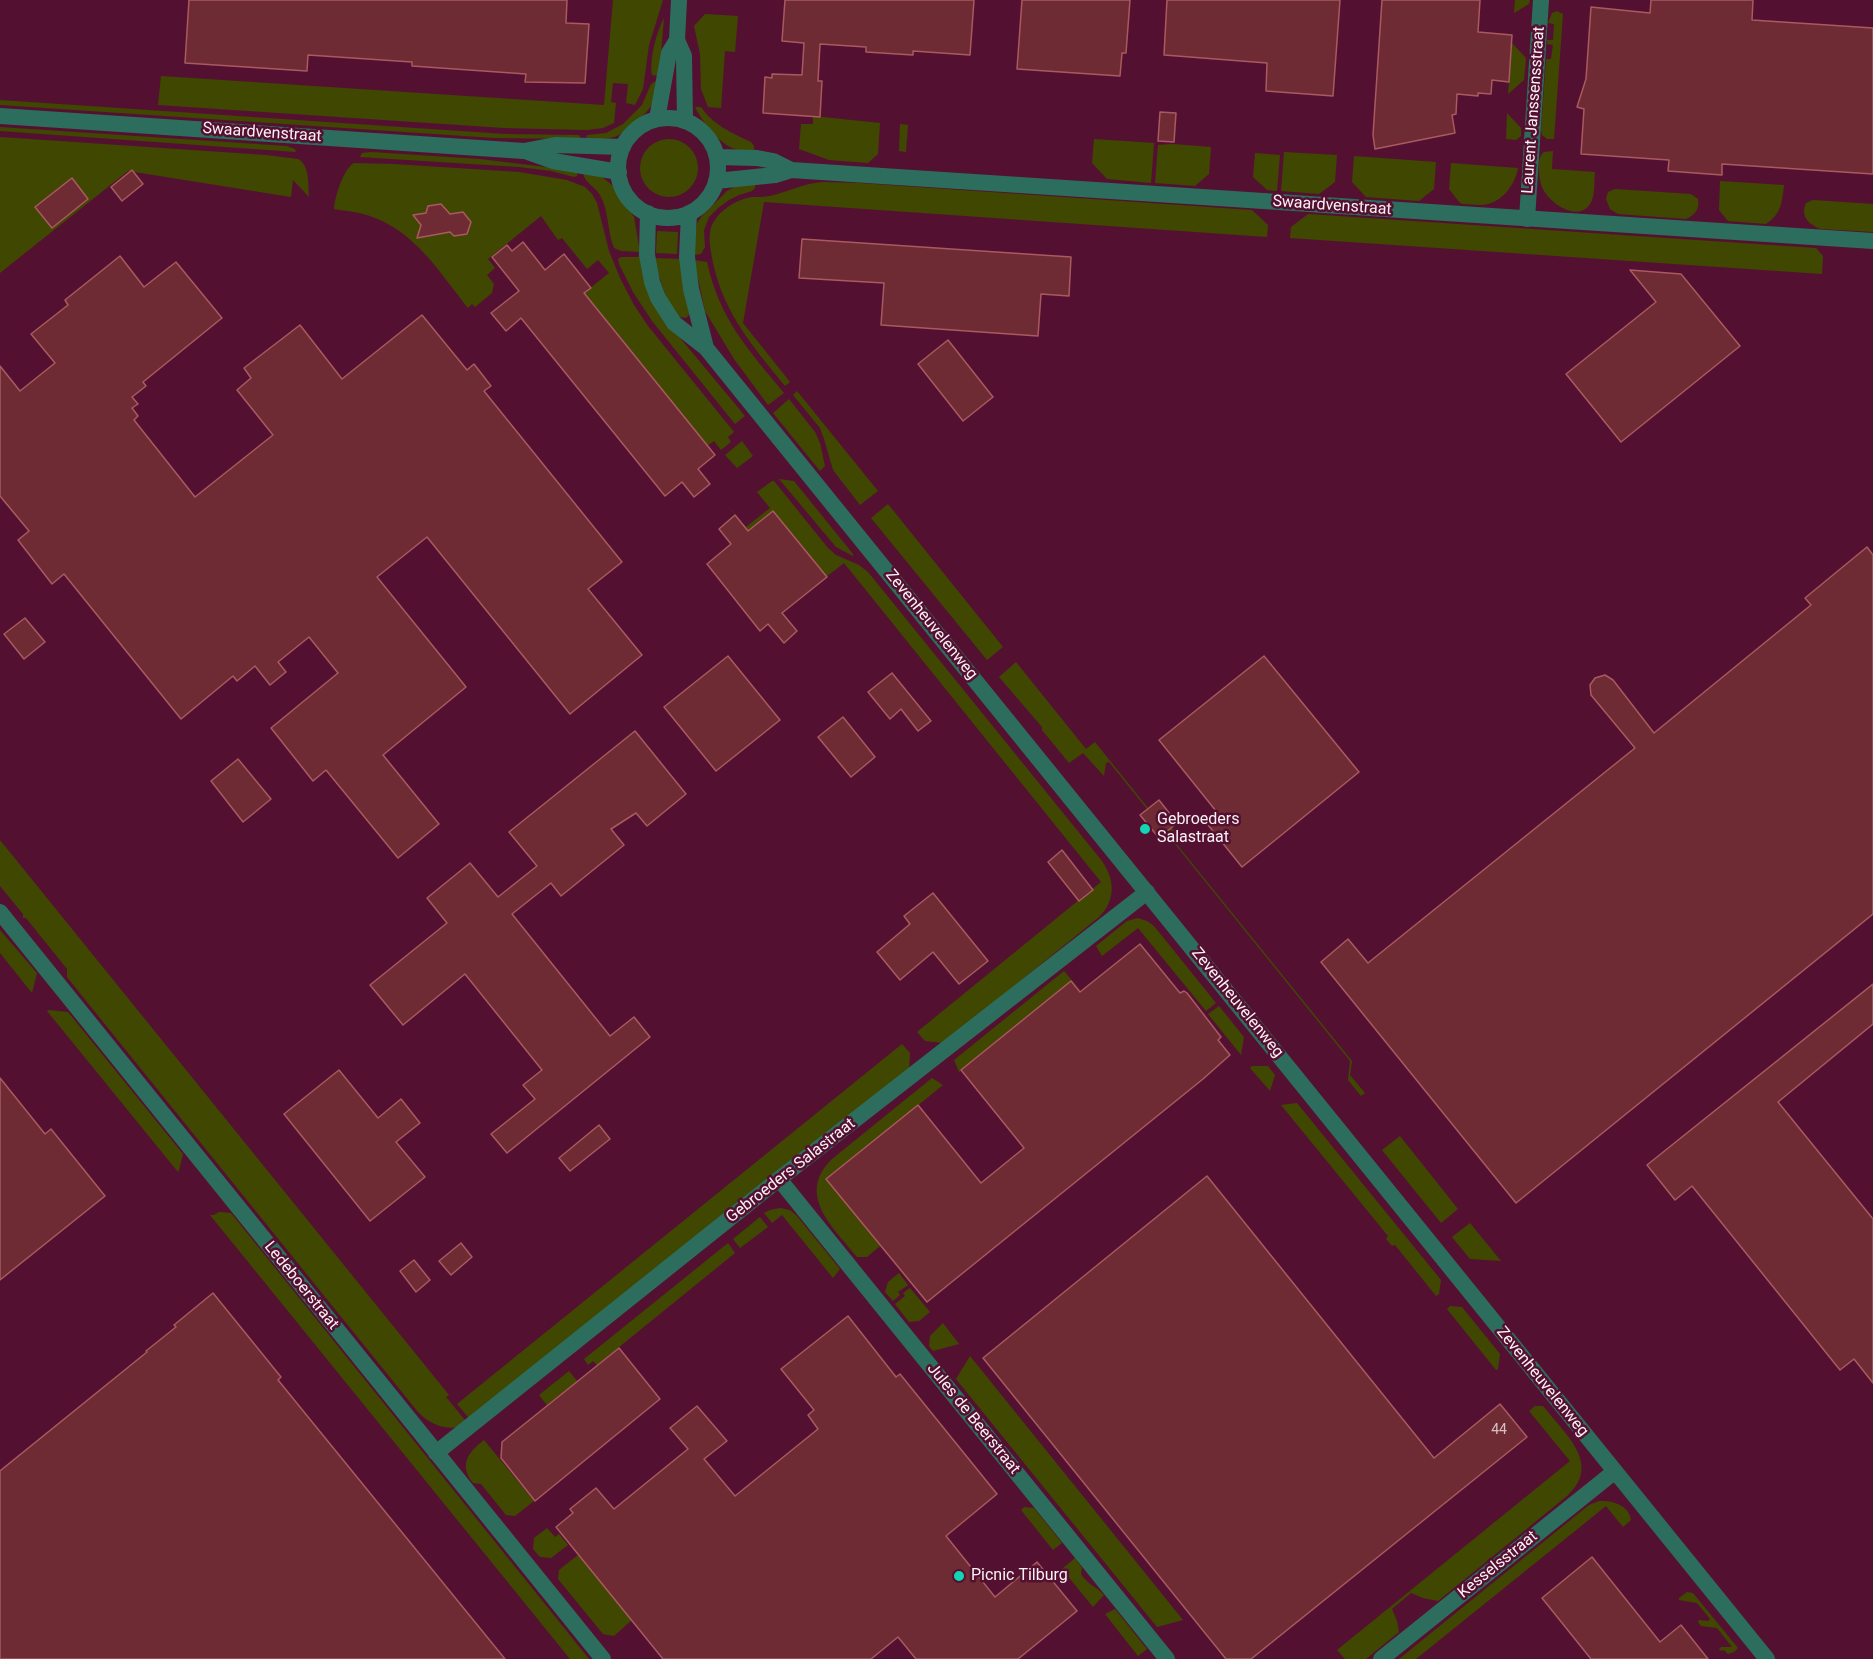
<!DOCTYPE html>
<html>
<head>
<meta charset="utf-8">
<style>
  body { margin:0 }
  canvas { display:block; background:#541031 }
</style>
</head>
<body>
<canvas width="1873" height="1659"></canvas>
<script>
const ctx = document.querySelector('canvas').getContext('2d');
ctx.lineJoin = 'round';
function paint(path, color) { ctx.fillStyle = color; ctx.fill(path, 'evenodd'); }
function strokePath(path, color, width, dash) { ctx.strokeStyle = color; ctx.lineWidth = width; ctx.lineCap = dash ? 'butt' : 'round'; ctx.setLineDash(dash || []); ctx.stroke(path); }
function write(font, color, halo, rows, align = 'center') {
  ctx.font = font + ' Roboto,sans-serif'; ctx.lineWidth = 5; ctx.setLineDash([]); ctx.textBaseline = 'middle'; ctx.strokeStyle = halo; ctx.fillStyle = color; for (const [text, x, y, turn = 0] of rows) {
    ctx.save(); ctx.translate(x, y); ctx.rotate((+turn || 0) * Math.PI / 180); ctx.textAlign = isNaN(turn) ? turn : align; if (halo) ctx.strokeText(text, 0, 0); ctx.fillText(text, 0, 0); ctx.restore();
  }
}
const green = new Path2D(`
  M613,0h50l-14,45 -6,44 -8,16 -9,-2 2,-19 -15,-1 -2,19 5,1 -2,20 -11,5 -16,2 -83,-2 -346,-23 3,-29 443,29z
  M1515,0h15l-1,4 -15,9z
  M1557,11l6,3 -9,125h-7l-5,-4 -1,-5 5,-71h5l2,-14 -6,-1v-4h6l1,-16 -6,-1 4,-10z
  M705,14l33,2 -3,36 -10,-1 -4,57 -13,-1 -7,-18 -1,-35 -6,-28z
  M664,18l-5,58 -7,-1c-3,-14 5,-45 12,-57z
  M1512,43l14,15 -2,22 -16,14z
  M656,81c-1,6 0,13 -2,19 -3,11 -29,34 -40,37 -9,3 -19,2 -28,2l1,-4 19,-2 17,-9 19,-19 9,-21z
  M0,100l505,34 74,1 2,4 -87,-1 -494,-33z
  M695,107h6c12,18 31,26 50,35l3,4v5c-6,0 -13,0 -19,-2 -15,-4 -34,-29 -40,-42z
  M1507,113l14,15v8l-5,4 -10,-1z
  M813,116l67,7 -2,31 -10,9 -39,-3 -30,-11 2,-25h12z
  M900,124l8,1 -2,27 -7,-1z
  M0,127l287,19 8,3 1,3 -296,-21z
  M0,137l266,18 32,4c12,6 10,26 11,38l-16,-17 -2,17 -163,-26 -128,102z
  M1094,139l60,4 -3,40 -44,-4 -15,-16z
  M640 168a29 29 0 1 1 58 0a29 29 0 1 1-58 0Z
  M1173,144l38,3 -2,27 -14,12 -40,-3 3,-38z
  M1553,151l-1,18 43,3c-1,9 0,20 -3,28 -10,24 -39,6 -48,-9 -4,-7 -5,-15 -5,-23 0,-7 0,-12 5,-16z
  M371,152l109,7 98,12 -1,5 -3,1 -23,-6 -32,-4 -159,-10 2,-4z
  M1284,152l53,3 -2,27 -16,12 -38,-3z
  M1255,153l25,2 -3,36 -10,-1 -14,-13z
  M1354,156l82,6 -2,27 -15,12 -53,-4 -14,-15z
  M354,163l40,1 125,8 48,8 18,7 7,7 5,9 12,48 11,27 14,27 14,21 86,106 -6,5 3,5 -10,8 -7,-9 -7,5 -123,-153 25,-20 -11,-13 -11,9 -25,-31 -4,2 -17,-24 -53,43 7,9 -8,7 7,9 -2,9 -17,14 -3,-3 -4,4c-29,-36 -52,-76 -98,-92 -11,-4 -24,-5 -36,-7 1,-12 9,-40 20,-46z
  M1451,163l67,5c-3,16 -14,32 -30,36 -8,2 -17,0 -25,0l-3,-1 -11,-14z
  M583,172l19,5 11,9 21,31 6,35 -19,-1 -7,-3c-7,-17 -5,-38 -14,-53 -5,-9 -16,-12 -17,-23z
  M1720,181l64,4c-2,18 -3,29 -18,39l-38,-3 -9,-11z
  M823,182l36,1 393,27 16,15 -1,12 -503,-35 -21,121 47,59 -5,4c-35,-43 -65,-77 -74,-134 -2,-12 -3,-25 6,-35 8,-10 22,-18 35,-20 6,0 12,0 18,-1 18,-4 34,-13 53,-14z
  M755,184v4l-3,3 -13,4 -10,5 -11,8 -9,9 -5,13 1,17 -4,7 -8,1 4,-32 5,-7 25,-25 11,-6z
  M1615,189l76,5 7,5c2,10 -3,16 -12,20l-68,-5 -8,-5 -4,-10 2,-7z
  M1813,200l60,4v28l-52,-3c-12,-4 -21,-13 -15,-26z
  M1308,214l508,34 7,8 -1,18 -532,-36 1,-11z
  M657,231l21,1 -1,22 -21,-1z
  M621,257h19l21,58 84,101 -10,8 -83,-103 -19,-29 -14,-28 -1,-5z
  M653,258l28,1 9,55 -4,4 -7,-1 -12,-17z
  M694,260l13,2c13,58 40,86 77,131l-16,12 -34,-46 -29,-48z
  M797,391l81,100 -18,14 -27,-35 -9,-31 -4,-11 -27,-33z
  M789,399l26,33 5,11 5,23 -5,5 -47,-58z
  M742,441l11,15 -16,12 -12,-13z
  M779,479l15,2 59,73v2l-17,-9z
  M772,481h2l54,67 8,7 23,10 9,7 234,289c13,19 14,39 -3,56l-155,126 -19,-2 -8,-9 184,-150 -257,-319 -18,14 -53,-66 -25,20 -21,-26 19,22 24,-19 -13,-16z
  M888,504l115,143 -16,13 -116,-142z
  M1016,662l70,87 9,-7 53,66 -1,1 -38,-47 -3,1 -2,13 -21,-23 -14,10 -27,-33v-3l-43,-50z
  M1172,828l3,3 -5,5 182,225 -2,14 15,18 -4,3 -13,-16 2,-19 -184,-228z
  M0,840l449,555 -3,2 23,28c-21,6 -36,2 -51,-13l-327,-405 -24,-30v-8l-41,-51h-3v-4l-23,-28z
  M1138,918l9,3 7,5 62,77 -10,8 -68,-83 -36,28 -6,-10 31,-25z
  M0,930l37,43 -5,20 -32,-40z
  M1064,971l17,20 -10,-10 -112,91 -5,-12z
  M1219,1006l25,31 -3,18 -33,-41z
  M49,1010l19,2 115,142 -4,16 -1,2 -131,-161z
  M902,1044l8,9 -1,18 -436,352 -16,-19z
  M1252,1066h16l7,9 -5,16 -20,-23z
  M932,1078l11,7 -116,94 53,67 -13,11h-10c-23,-29 -62,-62 -25,-98z
  M1297,1103l144,177 -2,14 -3,2 -41,-51 -3,1 -6,-7 2,-3 -107,-131z
  M1400,1136l58,73 -17,14 -59,-73z
  M780,1208l10,2 7,6 43,53 -7,9 -51,-63 -10,8 -8,-10 6,-3z
  M219,1212l12,1 358,446h-19l-360,-444h4z
  M760,1217l8,10 -28,21 -7,-9z
  M1470,1223l31,38 -31,-2 -18,-22z
  M728,1243l7,10 -138,112 -4,-4 -5,4 -4,-6z
  M899,1273l9,12 -10,7 2,3 -7,6 -8,-9 3,-10z
  M910,1288l20,24 -11,9 -10,1 -14,-18 10,-8 -2,-3z
  M1450,1306l12,1 38,47 -2,15 -2,1 -49,-61z
  M943,1323l16,21 -26,7 -4,-5 1,-10z
  M970,1356l213,264 -26,7 -201,-248z
  M569,1371l8,10 -30,24 -8,-10z
  M1535,1406h8c21,27 60,58 24,90l-129,105 -15,-3 -12,-5 -19,16 5,12 2,11 -33,27h-21l-8,-9 233,-189 -41,-50z
  M484,1440l50,61 -19,15 -9,-1 -25,-31 -8,-1c-15,-19 -4,-31 11,-43z
  M1599,1501c13,-1 30,4 32,19l-8,7 -17,-21 -190,153h-17l190,-154z
  M1024,1507l10,1 28,35 -9,7 -32,-40z
  M547,1528l8,9 4,-3 9,11 -17,13 -11,-1 -7,-8 1,-11z
  M578,1555l54,65 -18,16 -11,-2 -45,-55 1,-9z
  M1075,1558l7,10 -1,6c8,12 15,12 23,21l-11,12 -31,-38z
  M1687,1592l6,1 45,55 -4,4 -6,2 -4,-4 -3,1 -2,-2 2,-2h11l-15,-19 -16,-2 -3,-4 1,-2 9,1 2,-2 -13,-16 -18,-3v-2z
  M1115,1609l32,40 -9,7 -33,-42z`);
const building = new Path2D(`
  M189,0h378l-1,23 23,1 -4,59 -60,-1 1,-8 -114,-8v-4l-104,-7 -1,16 -122,-8z
  M785,0h189l-4,55 -57,-4v4l-47,-3v-5l-46,-3 -2,37h4l-2,36 -57,-4 2,-36 7,1v-4l30,1 2,-32 -22,-2z
  M1022,0h108l-4,53h-4l-2,23 -103,-7z
  M1167,0h173l-7,96 -67,-5 1,-28 -103,-8z
  M1382,0h98l-2,32 34,3 -3,47 -17,-2 -1,14 -13,-1v3l-21,-2 -1,20 -4,1 3,18 -80,16 -2,-14z
  M1651,0h102l-1,20 121,8v146l-151,-10v11l-54,-4 1,-11 -88,-6 3,-45 -7,-2 9,-28 5,-72 59,6z
  M1160,112l16,1 -2,29 -16,-1z
  M132,170l11,14 -21,17 -11,-14z
  M72,178l16,21 -36,29 -17,-21z
  M441,204l9,10 13,-2 8,10 -4,12 -13,2 -4,-4 -33,6 4,-13 -8,-10 13,-2 2,-7z
  M802,239l269,18 -2,39 -28,-2 -3,42 -157,-11 3,-42 -85,-5z
  M523,242l22,28 19,-16 27,34 -7,5 131,162 -17,14 12,15 -16,13 -12,-15 -17,14 -144,-178 -15,13 -15,-18 28,-22 -27,-34 15,-12 5,6z
  M120,256l24,31 32,-25 46,56 -79,64 3,4 -14,11 6,7 -6,4 6,8 -4,4 61,77 78,-62 -36,-45 14,-12 -7,-10 56,-43 42,54 80,-64 45,55 7,-6 17,22 -7,5 138,171 -34,27 54,66 -72,59 -143,-177 -50,40 89,110 -83,68 56,69 -41,34 -72,-88 -13,11 -42,-53 67,-55 -29,-36 -31,25 8,10 -16,13 -15,-19 -18,15 -4,-5 -52,43 -117,-145 -12,10 -34,-44 11,-9 -29,-35v-130l20,25 35,-28 -24,-29 37,-29 -3,-5z
  M1630,270l51,4 59,72 -119,96 -55,-68 90,-72z
  M948,340l45,57 -30,24 -45,-57z
  M773,511l54,66 -45,36 15,18 -13,12 -16,-19 -8,7 -53,-67 24,-20 -12,-15 16,-14 13,16z
  M1867,547l6,8v359l-357,289 -195,-241 27,-23 20,24 267,-215 -44,-53 -1,-10 5,-7 10,-3 8,5 41,53 157,-128 -6,-7z
  M25,618l20,24 -21,17 -20,-25z
  M728,656l52,64 -64,51 -52,-64z
  M1264,656l95,116 -117,95 -38,-47 12,-9 -57,-71z
  M892,673l39,48 -13,10 -17,-22 -11,10 -22,-27z
  M843,717l32,40 -24,20 -33,-40z
  M635,731l51,63 -39,32 -11,-13 -25,16 13,16 -63,51 -10,-13 -39,31 98,122 24,-19 16,20 -143,116 -16,-19 44,-35 -12,-14 19,-15 -77,-96 -62,51 -33,-40 77,-62 -20,-25 43,-35 28,34 39,-31 -28,-34z
  M238,759l33,40 -28,23 -32,-41z
  M1159,800l18,23 -18,15 -19,-23z
  M1062,850l31,40 -14,11 -31,-39z
  M933,893l55,68 -29,23 -26,-32 -33,28 -23,-28 33,-28 -6,-8z
  M1140,944l40,49 4,-2 3,2 34,44 -3,3 12,15 -27,24 -276,223 -101,-123 92,-74 63,78 43,-35 -63,-78 110,-89 9,11z
  M1873,984v40l-95,78 95,117v164l-19,-24 -14,11 -148,-184 -17,14 -28,-35z
  M339,1070l39,48 23,-19 19,24 -24,19 29,35 -55,44 -86,-107z
  M0,1078l45,56 6,-5 54,67 -105,84z
  M599,1125l11,14 -40,32 -11,-13z
  M1207,1176l227,282 66,-54 27,33 -276,222h-25l-243,-301z
  M461,1243l11,14 -21,18 -12,-14z
  M414,1260l16,20 -14,12 -16,-21z
  M213,1293l68,84 -3,3 227,279h-505v-188l147,-119 -1,-1 30,-24 -2,-2z
  M848,1316l48,61 4,-3 97,120 -51,42 49,61 42,-35 40,49 -59,48h-102l-18,-22 -27,22h-208l-107,-132 17,-14 -3,-4 26,-21 18,21 74,-60 -18,-21 27,-22 30,35 -23,18 31,37 83,-67 -10,-14 6,-5 -33,-41z
  M619,1348l41,51 -125,102 -34,-43 1,-16z
  M1592,1557l68,85 21,-17 27,34h-117l-49,-61z`);
const minor = new Path2D(`
  M677,40l7,16 1,65
  M657,119l12,-66 8,-13 2,-40
  M1527,219l14,-219
  M0,912l603,747
  M779,1179l388,480
  M436,1453l343,-274 368,-287
  M1381,1659l233,-187`);
const tertiary = new Path2D(`
  M0,116l524,35 31,-6 68,2
  M618 168a50 50 0 1 1 100 0a50 50 0 1 1-100 0Z
  M525,151l28,10 66,11
  M717,157l40,1 16,3 18,9 1082,71
  M716,181l59,-6 16,-5
  M648,213l-1,42 5,27 6,16 16,25 32,25 1061,1311
  M689,213l-2,44 4,32 15,59`);
const markers = [
  [1145,829,6,"#12d5b4"],
  [959,1576,6,"#12d5b4"]
];
const numberNames = [
  ["44",1499,1430]
];
const streetNames = [
  ["Laurent Janssensstraat",1534,110,-86],
  ["Swaardvenstraat",262,133,4],
  ["Swaardvenstraat",1332,206,4],
  ["Zevenheuvelenweg",931,625,51],
  ["Zevenheuvelenweg",1237,1003,51],
  ["Gebroeders Salastraat",791,1171,-38],
  ["Ledeboerstraat",301,1286,51],
  ["Zevenheuvelenweg",1542,1382,51],
  ["Jules de Beerstraat",973,1419,51],
  ["Kesselsstraat",1498,1565,-39]
];
const poiNames = [
  ["Gebroeders",1157,820],
  ["Salastraat",1157,838],
  ["Picnic Tilburg",971,1576]
];
paint(green, '#404701');
paint(building, '#6e2b33');
strokePath(building, '#a95a60', 1.5);
strokePath(minor, '#2d6d5e', 16);
strokePath(tertiary, '#2d6d5e', 16);
for (const [x, y, r, color] of markers) { const dot = new Path2D(); dot.arc(x, y, r, 0, 2 * Math.PI); ctx.fillStyle = color; ctx.fill(dot); strokePath(dot, '#541031', 2); }
write('14px', '#d7c0c4', null, numberNames);
write('16px', '#faf1f4', '#541031', streetNames);
write('16px', '#faf1f4', '#541031', poiNames, 'left');
</script>
</body>
</html>
